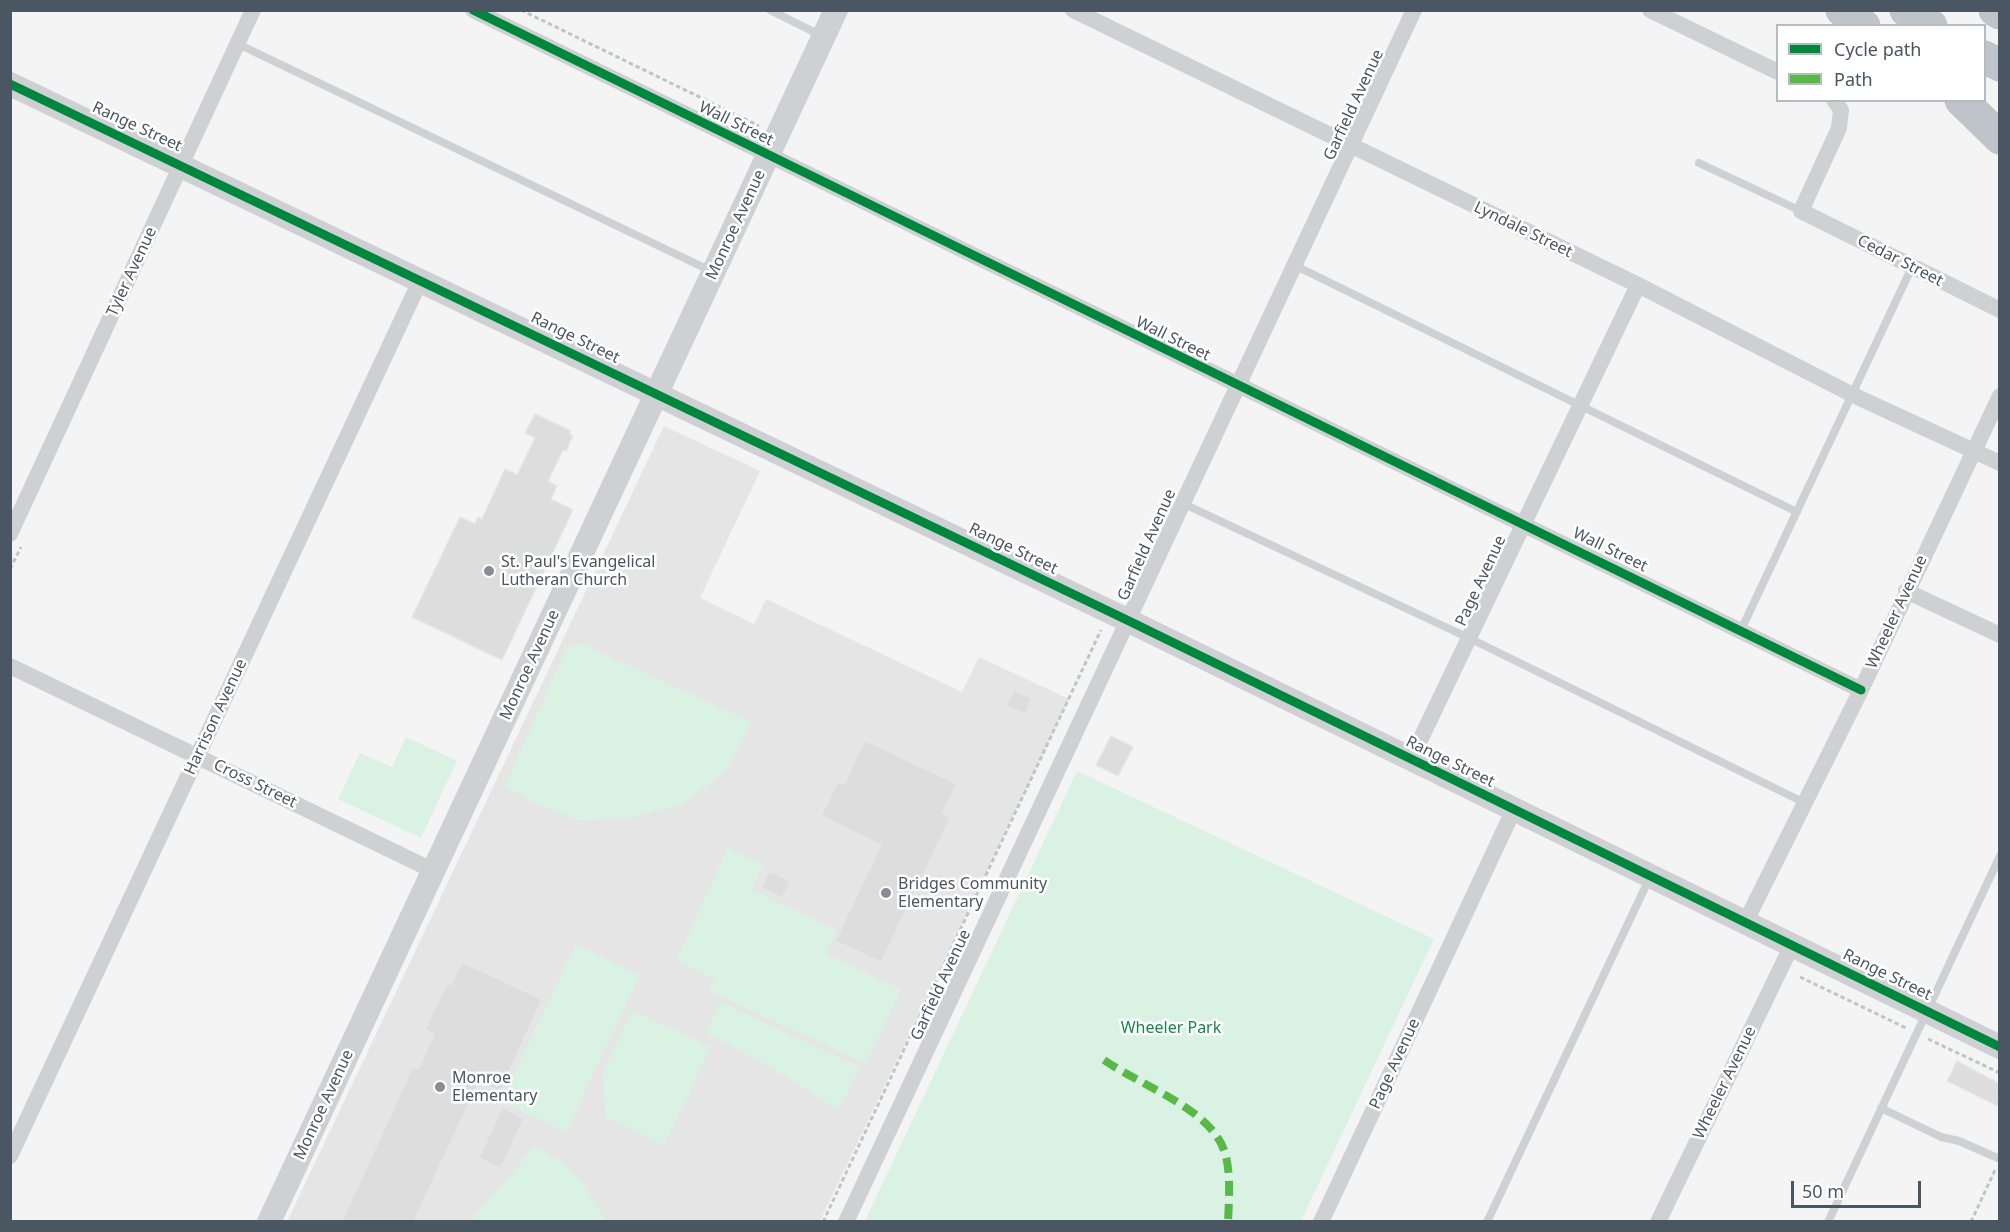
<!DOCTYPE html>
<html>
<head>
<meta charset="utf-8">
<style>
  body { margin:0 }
  #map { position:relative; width:2010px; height:1232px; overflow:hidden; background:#f4f4f4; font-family:"Noto Sans",sans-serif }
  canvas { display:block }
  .frame { position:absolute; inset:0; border:12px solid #4a5661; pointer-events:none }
  .legend { position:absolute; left:1776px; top:24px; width:210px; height:78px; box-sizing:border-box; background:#fff; border:2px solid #b7bbc0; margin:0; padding:8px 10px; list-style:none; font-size:18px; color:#4a5661 }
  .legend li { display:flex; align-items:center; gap:12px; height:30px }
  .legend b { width:30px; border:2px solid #b7bbc0 }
  .scale { position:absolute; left:1791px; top:1181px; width:130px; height:27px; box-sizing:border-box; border:3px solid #4a5661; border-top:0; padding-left:8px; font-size:18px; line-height:21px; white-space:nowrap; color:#4a5661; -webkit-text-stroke:4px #fff; paint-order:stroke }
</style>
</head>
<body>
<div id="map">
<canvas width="2010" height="1232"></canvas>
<div class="frame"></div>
<ul class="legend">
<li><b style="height:8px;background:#00873e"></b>Cycle path</li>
<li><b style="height:8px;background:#58b947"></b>Path</li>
</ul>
<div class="scale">50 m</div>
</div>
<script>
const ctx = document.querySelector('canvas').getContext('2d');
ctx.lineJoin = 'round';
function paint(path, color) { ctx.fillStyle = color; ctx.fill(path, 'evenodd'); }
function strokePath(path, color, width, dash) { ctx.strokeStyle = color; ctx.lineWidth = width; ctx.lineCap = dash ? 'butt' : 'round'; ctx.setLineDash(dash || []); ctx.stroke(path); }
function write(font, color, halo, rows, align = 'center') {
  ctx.font = font + ' "Noto Sans",sans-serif'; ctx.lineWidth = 5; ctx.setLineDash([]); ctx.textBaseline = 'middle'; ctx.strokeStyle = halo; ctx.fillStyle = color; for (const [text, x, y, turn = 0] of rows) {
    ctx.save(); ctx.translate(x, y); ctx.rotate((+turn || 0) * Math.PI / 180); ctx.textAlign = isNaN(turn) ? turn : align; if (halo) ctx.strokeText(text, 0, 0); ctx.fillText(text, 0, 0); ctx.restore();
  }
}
const education = new Path2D(`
  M664,426l96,45 -60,127 54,26 12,-25 196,93 17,-35 90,42 -249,522 -533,1z`);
const green = new Path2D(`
  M580,643l172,79 -26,49 -44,34 -51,12 -52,4 -46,-19 -28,-16 61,-137z
  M406,737l51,24 -36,77 -83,-39 22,-46 32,14z
  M1077,771l357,168 -133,282h-436z
  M728,848l35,16 -11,26 85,40 -11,24 75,35 -35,75 -157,-73 5,-12 -38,-18z
  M576,944l64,31 -74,157 -65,-31z
  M720,1002l140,65 -21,44 -67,-43 -66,-36z
  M632,1010l79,37 -47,98 -58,-28 -3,-44z
  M535,1146c39,20 50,38 71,75h-136z`);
const building = new Path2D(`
  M535,414l36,17 -2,3 4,2 -7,15 -3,-1 -15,31 9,5 -6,13 22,11 -71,150 -90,-43 48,-100 15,7 3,-7 4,2 23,-50 12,6 18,-37 -10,-5z
  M1014,690l18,8 -7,16 -19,-8z
  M1111,736l22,11 -15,29 -22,-11z
  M865,740l92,44 -14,29 8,4 -70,145 -46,-21 46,-96 -60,-29 17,-35 6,3z
  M769,871l22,10 -9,17 -21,-10z
  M462,962l80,37 -42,93 -21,-10 -65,139h-72l71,-155 5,3 16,-35 -9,-4 22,-47 4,2z
  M1957,1061l43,23v23l-53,-26z
  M502,1107l22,11 -23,51 -22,-11z`);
const path = new Path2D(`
  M521,10l238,116
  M10,569l11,-22
  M1800,977l106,51
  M1928,1039l72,34
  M823,1222l278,-592
  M1971,1222l24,-52`);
const lane = new Path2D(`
  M770,10l50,25
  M238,44l473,227
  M1699,163l102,48
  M1294,265l503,247
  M1182,503l289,136 334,164
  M1741,630l171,-363
  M1881,1108l60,29 18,4 41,18
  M1487,1222l163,-345
  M1828,1222l172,-366`);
const street = new Path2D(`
  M473,10l1388,680
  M1073,10l565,275 215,110 147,68
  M1650,10l128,62
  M1834,100l7,10 -2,18 -38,83 199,99
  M10,534l243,-524
  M1906,591l94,44
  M10,666l424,205
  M1411,759l227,-474
  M1745,923l116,-233 139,-294
  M10,1156l411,-877
  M846,1222l568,-1212
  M1321,1222l193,-413
  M1658,1222l134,-277`);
const secondary = new Path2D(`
  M10,84l1119,537 871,426
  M269,1222l567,-1212`);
const highway = new Path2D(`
  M1842,10l22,16
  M1906,10l25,16
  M1995,10l5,3
  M1984,57l16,8
  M1961,100l39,38`);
const quiet = new Path2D(`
  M1104,1060c37,26 108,49 121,93 6,20 4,47 3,69`);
const cycleway = new Path2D(`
  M473,10l1388,680
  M10,84l1119,537 871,426`);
const markers = [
  [489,571,6,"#868d94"],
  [886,893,6,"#868d94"],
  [440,1087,6,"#868d94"]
];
const streetNames = [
  ["Garfield Avenue",1354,105,-65],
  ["Wall Street",736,124,26],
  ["Range Street",137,127,25],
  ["Monroe Avenue",736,225,-65],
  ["Lyndale Street",1523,230,26],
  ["Cedar Street",1900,261,27],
  ["Tyler Avenue",132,272,-65],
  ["Range Street",575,338,26],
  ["Wall Street",1173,339,26],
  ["Garfield Avenue",1147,545,-66],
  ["Range Street",1013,549,26],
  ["Wall Street",1610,550,26],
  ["Page Avenue",1481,581,-65],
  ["Wheeler Avenue",1897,612,-65],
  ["Monroe Avenue",530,665,-65],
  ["Harrison Avenue",216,717,-65],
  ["Range Street",1450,762,26],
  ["Cross Street",255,784,26],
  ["Range Street",1887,975,26],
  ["Garfield Avenue",941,985,-65],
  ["Page Avenue",1395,1064,-65],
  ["Wheeler Avenue",1725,1083,-64],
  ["Monroe Avenue",324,1105,-65]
];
const poiNames = [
  ["St. Paul's Evangelical",501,562],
  ["Lutheran Church",501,580],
  ["Bridges Community",898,884],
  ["Elementary",898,902],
  ["Monroe",452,1078],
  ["Elementary",452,1096]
];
const parkNames = [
  ["Wheeler Park",1171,1028]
];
paint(education, '#e6e5e6');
paint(green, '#d9f2e3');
paint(building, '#ddddde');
strokePath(building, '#e5e6e7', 1.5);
strokePath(highway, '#b9bec3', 33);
strokePath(path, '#bcc7c4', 3, [4.5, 3]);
strokePath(lane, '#ced0d2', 8);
strokePath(street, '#ced0d2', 16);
strokePath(secondary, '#ced0d4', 24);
strokePath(highway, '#bec4c9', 32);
strokePath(quiet, '#58b947', 8, [15, 8]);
strokePath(cycleway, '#00873e', 9);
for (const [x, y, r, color] of markers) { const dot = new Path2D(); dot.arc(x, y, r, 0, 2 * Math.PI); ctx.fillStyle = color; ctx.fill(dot); strokePath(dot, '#fff', 2); }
write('16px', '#4a5661', '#fff', streetNames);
write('16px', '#4a5661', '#fff', poiNames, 'left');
write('16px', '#17864f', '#fff', parkNames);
</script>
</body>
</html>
